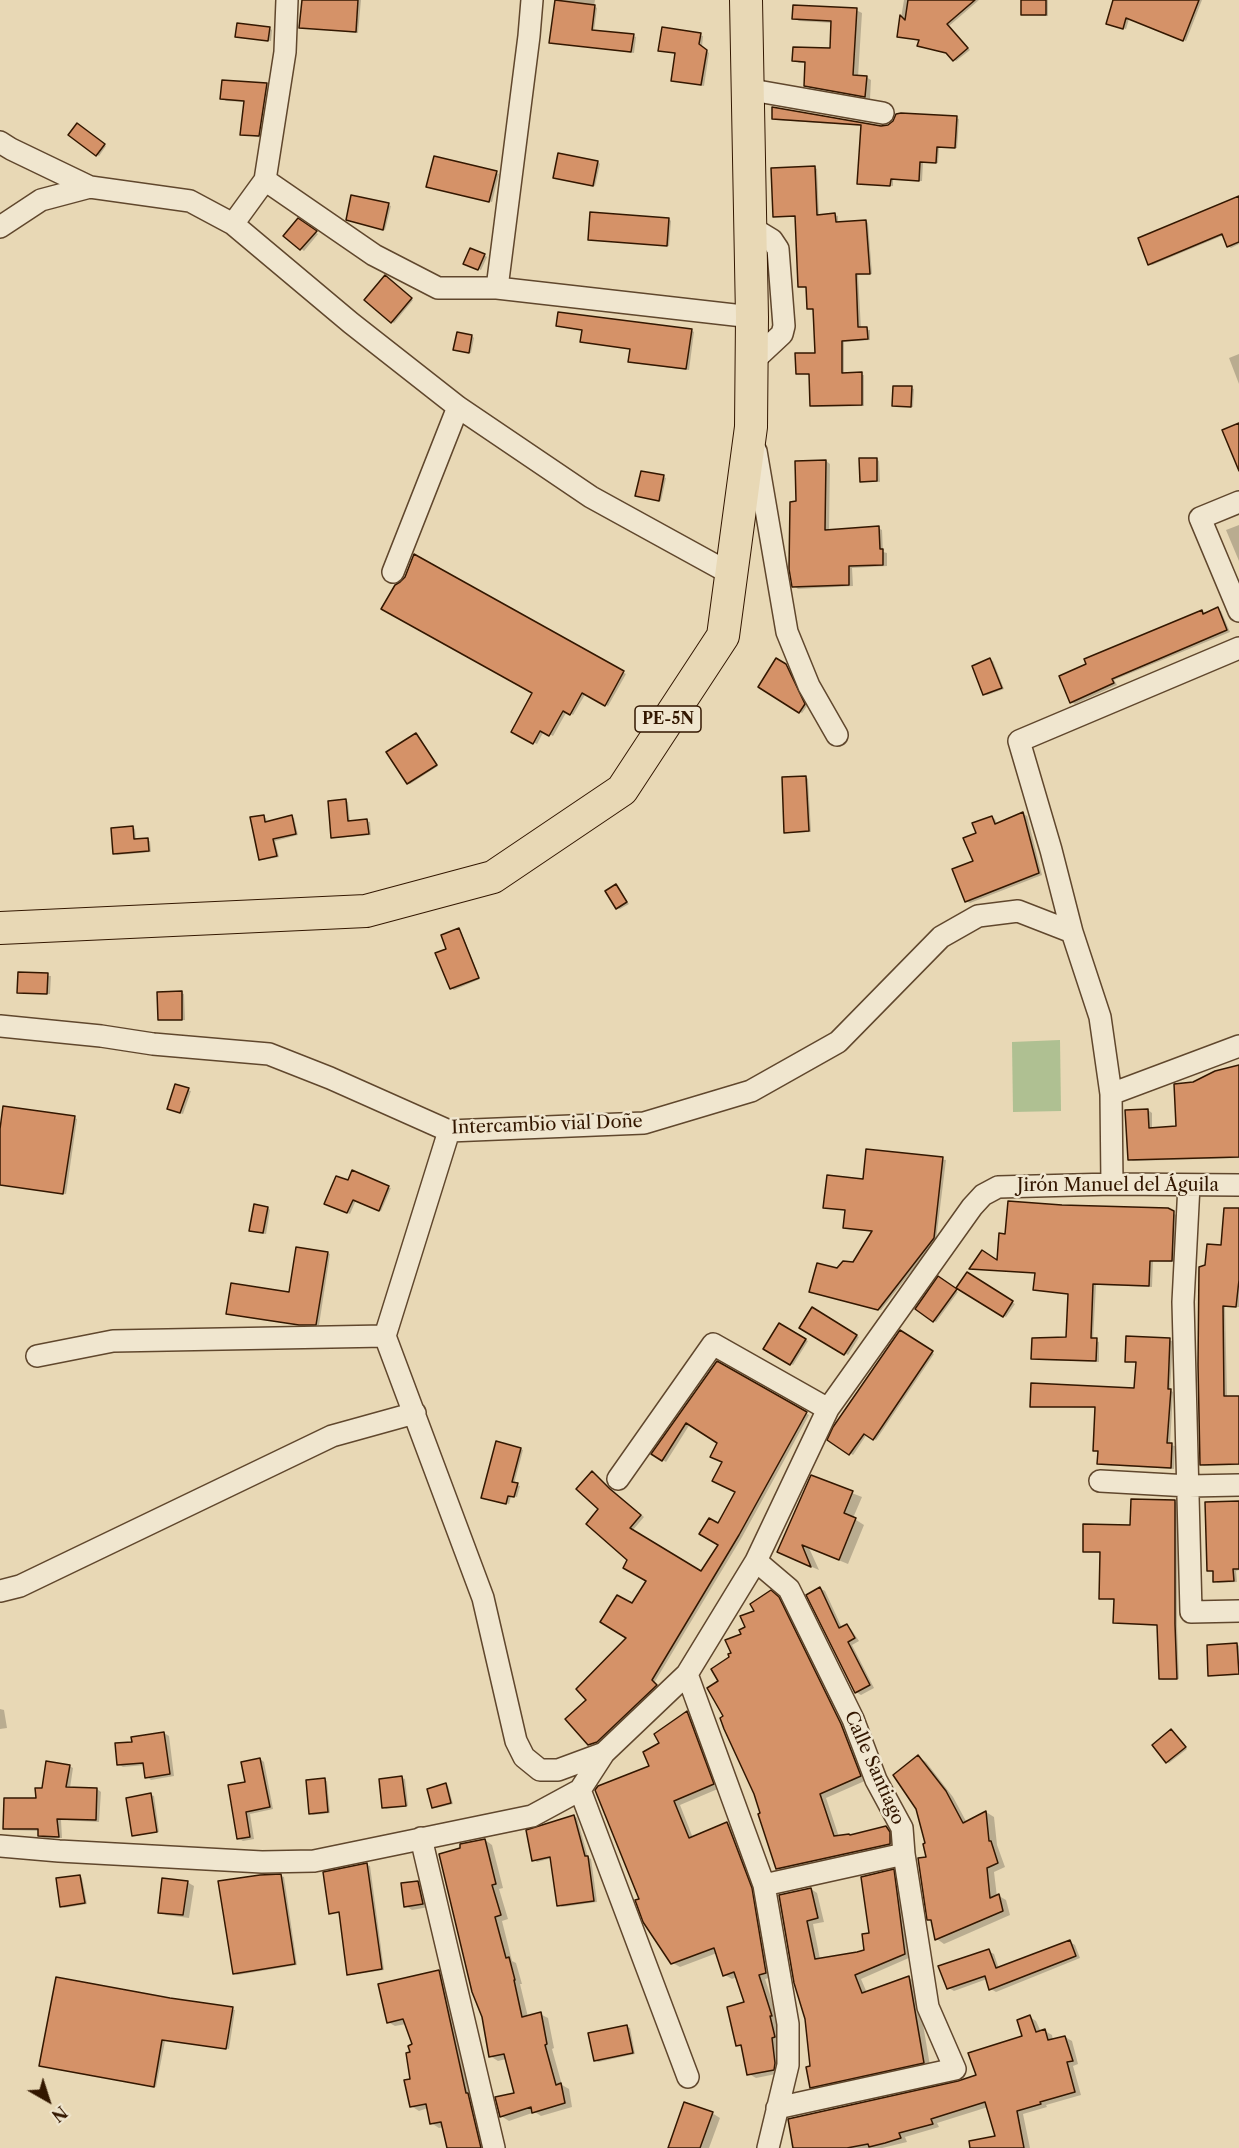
<!DOCTYPE html>
<html>
<head>
<meta charset="utf-8">
<style>
  body { margin:0 }
  #map { position:relative; width:1239px; height:2148px; overflow:hidden; background:#e8d8b5; font-family:"Libre Caslon Text",serif }
  canvas { display:block }
  .north { position:absolute; left:18px; top:2070px; width:60px; height:60px; -webkit-text-stroke:4px #f0e6cf; paint-order:stroke; rotate:141deg; font-size:16px; font-weight:700; line-height:24px; text-align:center; color:#331700 }
  .north::after { content:''; display:block; margin:auto; width:21px; height:27px; background:#331700; clip-path:polygon(50% 0,100% 100%,50% 72%,0 100%) }
</style>
</head>
<body>
<div id="map">
<canvas width="1239" height="2148"></canvas>
<div class="north">N</div>
</div>
<script>
const ctx = document.querySelector('canvas').getContext('2d');
ctx.lineJoin = 'round';
function paint(path, color) { ctx.fillStyle = color; ctx.fill(path, 'evenodd'); }
function strokePath(path, color, width, dash) { ctx.strokeStyle = color; ctx.lineWidth = width; ctx.lineCap = dash ? 'butt' : 'round'; ctx.setLineDash(dash || []); ctx.stroke(path); }
function write(font, color, halo, rows, align = 'center') {
  ctx.font = font + ' "Libre Caslon Text",serif'; ctx.lineWidth = 5; ctx.setLineDash([]); ctx.textBaseline = 'middle'; ctx.strokeStyle = halo; ctx.fillStyle = color; for (const [text, x, y, turn = 0] of rows) {
    ctx.save(); ctx.translate(x, y); ctx.rotate((+turn || 0) * Math.PI / 180); ctx.textAlign = isNaN(turn) ? turn : align; if (halo) ctx.strokeText(text, 0, 0); ctx.fillText(text, 0, 0); ctx.restore();
  }
}
const green = new Path2D(`
  M1060,1040l1,71 -48,1 -1,-70z`);
const shadow = new Path2D(`
  M303,0h58l-3,33 -58,-6z
  M556,0h39l-1,6 3,2 -3,23 39,5 3,1 -2,16 -83,-11z
  M904,0h75l-30,26 21,24 -14,11 -8,-7 -28,-14 -22,-4z
  M1022,0h26v16l-26,-2z
  M1115,0h87l-16,41 -57,-22 -3,10 -15,-4z
  M856,10l6,3 -4,64h8l5,3 -1,19 -59,-11 -6,-3 2,-22h-8l-5,-3 37,-10 2,-27 -34,-2 -5,-3z
  M269,28l3,2 -1,11 -35,-5z
  M663,29l40,7 -1,11 7,6 -5,33 -29,-5 1,-27 -13,-3z
  M223,82l44,2 4,3 -8,51 -21,-4 3,-32 -19,-1 -4,-3z
  M774,108l107,19 75,-9 3,1 -2,29h-18l-1,15h-15l-1,18 -29,-1v6l-32,-2 -3,-1 4,-57 -86,-6 -3,-2z
  M77,125l29,21 -7,10 -29,-21z
  M598,162l2,2 -5,22 -41,-9z
  M815,168l2,1 2,47 16,-1 3,1v7l28,-2 2,2 4,51 -14,1 3,54 9,1v10l-26,2v33h20v31l-50,1 -3,-1 -1,-31 -13,-2 19,-19 -2,-45 -5,-1 -1,-20 -9,-2 -3,-70h-22z
  M496,173l3,1 -7,28 -62,-14z
  M1239,198v46l-8,4 -3,-2 -4,-11 -72,30 -2,-1z
  M388,205l3,1 -6,24 -35,-9z
  M669,219l2,2 -2,25 -79,-7z
  M298,220l20,14 -14,17 -19,-16z
  M484,255l3,2 -6,13 -13,-5z
  M388,279l25,21 -19,23 -3,-2z
  M558,325l133,5 3,2 -5,38 -57,-7 -2,-2 1,-12 -46,-6 -3,-1 2,-12z
  M472,336l2,2 -3,15 -14,-3z
  M1239,354v30l-10,-26z
  M911,388l3,1 -1,18 -19,-2z
  M876,459l3,2 1,21 -19,-1z
  M826,461l4,3 -1,67 49,-3 4,2 1,22 4,1v13l-35,2 1,18 -55,3 -4,-3 4,-83z
  M663,477l3,1 -5,23 -24,-5z
  M1239,525v36l-13,-31z
  M415,556l211,118 -18,32 -22,-13 -13,22 -6,-4 -14,25 -9,-5 -7,13 -24,-13 21,-38 -128,-115z
  M1218,609l3,2 9,21 -116,48 3,5 -42,19 -4,-2 130,-91 4,2z
  M777,660l12,7 18,39 -5,7 -42,-26z
  M990,660l3,1 11,28 -17,6 -2,-1z
  M416,734l22,32 -28,18 -2,-1z
  M806,777l2,2 3,53 -23,1 -2,-1z
  M346,801l2,1 2,21 17,-2 3,1 1,13 -36,3 -2,-1z
  M1023,814l4,2 15,59 -72,28 -4,-2 9,-39 3,-28 13,-17 4,2 2,5z
  M291,816l3,2 4,17 -23,6 4,16 -16,3 -3,-1 3,-42 3,1 1,5z
  M133,828l2,1 1,11 14,1 1,11 -34,3 -3,-2z
  M616,886l13,18 -9,5 -3,-1z
  M458,929l3,2 19,48 -26,11 -3,-2z
  M19,974l32,2 -1,18 -31,-2z
  M181,993l3,1 1,26h-26z
  M1239,1067v91l-106,3 -4,-2 19,-49 4,3v16l25,-1 16,-44z
  M188,1090l3,1 -8,23 -12,-4z
  M74,1118l3,1 -11,75 -66,-9v-46z
  M868,1150l78,10 -10,80 -55,70 -68,-18 25,-22 16,-7 20,-31 -27,-3 -2,-1 2,-18 -20,-2 37,-28z
  M349,1182l42,6 -10,23 -25,-11 -6,14 -21,-9z
  M1062,1206l105,4 9,5 -2,47 -21,-1 -1,26 -56,-2 -3,55 6,2v20l-63,-2 -3,-2 35,-19 1,-45 -35,-5 2,-16 -65,-5 27,-6 9,-26z
  M268,1208l2,2 -4,24 -13,-2z
  M1239,1210v97h-14l2,90h12v68l-35,1 -3,-2 6,-198 15,-19z
  M328,1253l2,1 -11,71h-17l-72,-10 60,-21z
  M967,1274l48,30 -9,13 -48,-30z
  M939,1278l19,14 -22,30 -19,-13z
  M812,1309l47,28 -11,18 -47,-27z
  M780,1325l28,16 -15,24 -28,-16z
  M901,1332l33,22 -58,86 -9,-6 -14,21 -24,-15z
  M1128,1337l45,4 -3,49 3,2 -3,53 5,1 -1,23 -73,-4 -2,-1v-13l-5,-1 2,-42 -64,-2 103,-16 2,-27 -11,-2z
  M717,1363l92,52 -67,122 -88,146 5,4 -58,56 -8,3 -4,-2v-44l39,-63 5,-32 15,-24 -19,-21 -28,-51 -8,-36 51,44 -12,14 70,42 18,-28 -1,-20 18,-33 -14,-30 -4,-20 -29,-18 -24,38 -13,-8z
  M520,1449l3,1 -9,34 6,2 -3,11 -6,-1 -2,8 -23,-6z
  M811,1477l51,20 -9,21 11,7 -16,39 -39,-16 10,22 -41,-18z
  M1175,1502l3,1 -1,123 2,53 -16,1 -3,-1 -2,-53 -44,-3 1,-23 -15,-2 2,-45 -17,-2z
  M1239,1503v67l-3,1 1,11 -19,1 -3,-2 -1,-9 -6,-2z
  M820,1588l5,3 17,37 5,-2 4,3 8,12 -7,4 22,43 -13,7 -5,-3z
  M778,1596l8,7 62,126 19,51 -41,18 13,39 12,-1 35,-9 7,4 4,16 -113,25 -7,-4 -15,-54 -37,-98 -5,-34 36,-70z
  M1237,1644l2,2v29l-27,1 -2,-1z
  M0,1709l4,1 3,18 -7,1z
  M687,1713l7,4 26,71 -40,17 13,33 34,-15 7,4 25,66 14,84 -8,2 13,41h-2l5,21v32l-25,5 -7,-4 -6,-26 -5,-3 8,-42 -9,-26 -5,2 -7,-4 -8,-22 -37,14 -7,-4 -32,-63 10,-133 10,-24z
  M1171,1731l16,18 -18,14 -2,-1z
  M164,1733l5,3 5,40 -23,4 -4,-3 -2,-12 -22,2 -5,-3 16,-20z
  M918,1757l8,5 27,35 14,26 19,-11 8,5 3,28 8,22 -11,5 3,25 2,-1 7,4 4,15 -66,29 -7,-5 -4,-17 -4,-2 -2,-77z
  M260,1759l4,3 9,47 -23,5 4,25 -11,2 -5,-3 9,-55z
  M69,1766l4,2 -3,20 27,1 4,3 -2,30 -38,-2 1,18h-18l-4,-2 -1,-5 -30,-1 -4,-2 32,-28 6,-11z
  M402,1778l3,1 3,27 -22,3 -2,-2z
  M324,1780l3,1 3,32 -17,2 -3,-2z
  M446,1785l2,1 5,18 -17,4 -2,-1z
  M151,1795l3,1 5,36 -23,4 -2,-1z
  M574,1816l3,2 11,39 3,2 6,43 -35,5 -3,-2 -7,-47 -15,4 -3,-2z
  M485,1840l7,5 11,43 -4,1 9,30 -6,2 10,40 4,2 6,21h-2l8,33 12,-3 8,4 6,30 -2,1 10,36 7,4 3,18 -31,9 -6,-4 -26,9 -8,-5 15,-22 -10,-35 -8,2 -8,-5z
  M367,1865l3,1 14,104 -33,5 -2,-1 -9,-61h-9z
  M893,1871l7,4 11,82 -50,22 6,14 42,-15 7,4 14,84 -113,25 -6,-4v-20l-5,-48 -9,-36 14,-94 6,4 7,29 -11,2 7,35 46,-8z
  M80,1876l2,2 5,26 -23,4 -2,-2z
  M281,1876l3,1 13,88 -60,10 -3,-2z
  M187,1882l7,4 -5,32 -23,-3 -6,-3z
  M418,1882l6,4 5,21 -17,3 -6,-4z
  M1070,1942l5,3 5,13 -84,34 -5,-3 -4,-10 -33,12 -5,-3 39,-37 6,3 5,15z
  M439,1972l7,4 41,172h-39l-4,-21 -5,1 -8,-5 -3,-15 -9,3 -8,-5v-53l3,-8 -8,-21 -11,2 -7,-4z
  M170,1999l65,11 -6,39 -64,-8 -9,46 -112,-20z
  M1030,2017l6,4 5,11 4,-1 7,4 1,5 12,-3 7,4 6,23 -5,2 8,29 -35,10 1,2 -24,7 7,34h-36l3,-11 -9,-30 -51,16 2,4 -34,10 2,5 -25,6h-90l-1,-6 186,-66 47,-39z
  M627,2027l3,1 5,26 -37,8 -3,-2z
  M712,2113l8,5 -11,30h-40z`);
const building = new Path2D(`
  M302,0h56l-2,32 -57,-4z
  M555,0l40,5 -3,25 42,4 -3,18 -82,-9z
  M908,0h67l-28,24 21,24 -15,13 -7,-8 -29,-7 2,-6 -22,-3 3,-22 5,5z
  M1021,0h25v15h-25z
  M1113,0h86l-16,41 -57,-23 -3,11 -17,-5z
  M793,5l64,3 -4,67 14,1 -2,21 -61,-11 1,-24 -13,-1 1,-14 37,1 1,-27 -39,-2z
  M237,23l33,4 -2,14 -33,-4z
  M662,27l39,6 -2,11 8,6 -6,35 -30,-4 4,-28 -17,-2z
  M222,80l45,3 -8,53 -19,-1 4,-34 -24,-2z
  M772,107l109,19 7,-1 5,-4 3,-7 5,-1 56,3 -2,32 -18,-1 -1,16 -16,-1 -1,19 -28,-2 -1,7 -33,-2 4,-59 -89,-6z
  M77,123l28,21 -9,12 -28,-21z
  M558,153l40,8 -5,25 -40,-8z
  M434,156l63,15 -8,31 -63,-15z
  M815,166l2,49 18,-2 1,9 30,-2 4,54h-14l2,53h9l1,12 -26,2v32l20,-1v33l-52,1 -1,-32h-13l-1,-21h20l-2,-44h-6l-1,-22h-8l-3,-71 -22,1 -2,-49z
  M351,195l38,8 -6,27 -37,-10z
  M1239,196v46l-12,5 -5,-13 -74,31 -10,-27z
  M590,212l79,6 -2,28 -79,-6z
  M298,218l19,13 -17,19 -17,-14z
  M470,248l15,6 -7,16 -15,-6z
  M385,275l27,23 -21,25 -27,-23z
  M558,312l134,17 -6,40 -58,-7 2,-13 -50,-7 2,-12 -26,-4z
  M457,332l15,3 -3,18 -16,-3z
  M893,386h19l-1,21 -19,-1z
  M1239,423v48l-17,-41z
  M859,458h18v23l-17,1z
  M826,460l-1,70 54,-4 1,23h3v16l-34,1v19l-57,2 -3,-18 1,-67 6,-1 -1,-40z
  M641,471l23,4 -5,26 -24,-5z
  M414,554l210,117 -19,35 -23,-13 -12,22 -7,-4 -14,25 -9,-5 -7,13 -22,-12 21,-39 -151,-84 14,-24 5,-3 5,-5z
  M1218,607l9,23 -115,49 2,4 -44,20 -11,-27 27,-12 -2,-5 118,-49 1,4z
  M776,658l10,6 19,40 -6,9 -41,-26z
  M990,658l12,30 -19,7 -11,-29z
  M416,733l21,32 -30,19 -21,-32z
  M806,776l3,55 -25,2 -2,-56z
  M346,799l2,22 19,-2 2,15 -38,4 -3,-37z
  M1023,812l16,61 -74,29 -13,-33 21,-8 -10,-23 13,-5 -4,-10 20,-7 3,8z
  M264,815l1,7 27,-7 4,19 -23,5 4,17 -18,4 -9,-43z
  M133,826l1,13 14,-1 1,13 -36,3 -2,-26z
  M616,884l11,18 -11,7 -11,-18z
  M459,928l20,50 -29,11 -15,-36 11,-4 -5,-14z
  M18,972l30,1 -1,21 -30,-1z
  M182,991v29h-24l-1,-28z
  M1239,1065v92l-111,3 -3,-50 23,-1 1,19 27,-2 -2,-42 19,-2 22,-11z
  M175,1084l14,4 -9,25 -13,-4z
  M3,1106l72,10 -12,78 -63,-9v-56z
  M866,1149l77,8 -9,81 -56,72 -69,-18 8,-29 20,5 6,-7 10,1 19,-31 -29,-3 2,-18 -22,-2 4,-33 36,4z
  M352,1170l37,16 -10,25 -26,-11 -6,13 -23,-9 12,-28 12,4z
  M1008,1201l54,4 106,3 6,3 -2,50h-22l-1,25 -56,-2 -2,54h6l-1,23 -65,-2 1,-21 34,-1 2,-43 -35,-4 2,-17 -66,-4 13,-19 15,10 2,-27 6,1z
  M254,1204l14,3 -5,26 -14,-2z
  M1224,1208h15v72l-3,27 -13,-1 1,90h15v68l-39,1 -2,-100 1,-98 6,-2 2,-21 14,1z
  M296,1247l32,5 -12,73h-17l-73,-11 5,-31 58,9z
  M967,1272l46,29 -10,16 -47,-29z
  M938,1276l19,13 -24,33 -18,-13z
  M812,1307l45,28 -13,20 -45,-27z
  M779,1323l27,16 -16,26 -27,-16z
  M900,1330l33,21 -60,89 -9,-6 -15,21 -22,-15 6,-13z
  M1126,1336l44,2 -2,51h3l-4,54h5l-1,25 -74,-4 1,-13h-5l2,-44h-65l1,-24 103,5 2,-26h-11z
  M717,1361l90,51 -68,123 -87,145 5,5 -60,57 -9,3 -23,-26 21,-19 -10,-11 50,-51 -26,-16 17,-27 15,8 14,-22 -23,-13 4,-8 -41,-36 12,-15 -22,-20 16,-18 18,18 31,26 -11,13 71,43 17,-26 -19,-11 10,-16 9,5 17,-31 -23,-11 10,-19 -12,-5 7,-14 -31,-20 -24,38 -11,-7z
  M496,1441l25,7 -9,34 6,1 -4,14 -6,-1 -2,8 -25,-6z
  M811,1475l42,16 -9,22 12,5 -17,42 -37,-15 9,22 -34,-15z
  M1131,1499l44,1v124l2,55h-18l-2,-54 -44,-2 1,-24h-15l1,-47h-17v-28l47,1z
  M1239,1501v68h-6l1,12 -21,1v-11h-6l-2,-69z
  M820,1587l19,41 8,-4 8,14 -7,4 22,43 -15,8 -49,-98z
  M771,1590l8,7 62,127 20,52 -41,18 14,42 15,-2 1,1 36,-9 4,6v12l-114,25 -18,-55 2,-1 -6,-19 -30,-65 -4,-11 3,-2 -16,-28 11,-7 -7,-12 18,-12 -1,-3 3,-1 -6,-13 16,-6 -2,-4 6,-3 -5,-11 14,-5 -4,-7z
  M1237,1643l2,31 -31,2 -1,-31z
  M687,1711l27,73 -40,17 15,37 38,-16 25,66 14,85 -7,2 13,41h-2l5,21 -3,1 3,25 -1,7 -27,5 -6,-30 -5,1 -9,-39 17,-5 -10,-30 -11,4 -9,-28 -43,16 -28,-42 -8,-22 4,-1 -44,-109 3,-4 51,-20 -6,-14 16,-9 -5,-9z
  M1171,1729l15,18 -20,16 -14,-18z
  M164,1732l6,42 -25,4 -2,-15 -26,2 -2,-22 17,-1 -1,-5z
  M918,1755l28,36 17,32 23,-12 3,30h2l7,22 -11,5 3,30 9,-4 4,17 -68,29 -4,-20h-4l-9,-62 8,-1 -3,-13 2,-1 -9,-34 -23,-34z
  M260,1758l10,49 -24,5 4,25 -13,2 -9,-54 17,-3 -4,-20z
  M46,1761l24,4 -4,22 31,1 -1,32 -39,-1 2,18 -21,-1v-7h-35l1,-31h32l-1,-10h7z
  M402,1776l4,30 -24,2 -3,-29z
  M325,1778l3,34 -19,2 -3,-34z
  M446,1783l5,20 -19,5 -5,-19z
  M151,1793l6,39 -25,4 -6,-38z
  M574,1815l11,41h3l6,45 -37,5 -7,-49 -18,4 -6,-31z
  M485,1839l11,45 -4,1 9,30 -6,2 11,41 3,-1 6,23h-1l8,37 19,-5 6,32 -2,1 11,40 5,-2 4,20 -33,10 -1,-6 -31,10 -5,-20 19,-4 -10,-39 -15,3 -7,-40 -10,-25 -33,-138 21,-6v-4z
  M367,1863l15,106 -35,6 -8,-63 -10,2 -6,-42z
  M894,1869l11,85 -50,21 7,18 47,-17 15,87 -114,25 -4,-21 4,-1 -5,-47 -11,-36 -15,-88 32,-7 7,30 -11,3 8,38 42,-7 7,-2 -2,-16 7,-1 -8,-56z
  M281,1874l14,90 -62,10 -15,-93 42,-6z
  M80,1875l5,28 -25,4 -4,-29z
  M162,1878l26,3 -5,34 -25,-2z
  M418,1881l5,23 -19,3 -3,-24z
  M1070,1940l6,16 -87,34 -4,-14 -38,13 -9,-23 51,-17 7,19z
  M439,1970l27,123h2l13,55h-34l-6,-26 -11,2 -4,-20 -16,3 -6,-27 6,-1 -4,-26 4,-1 -2,-6 4,-2 -9,-25 -16,4 -9,-39z
  M56,1977l114,21 63,9 -7,42 -64,-9 -8,47 -115,-21z
  M1030,2015l6,17 9,-3 3,11 17,-4 8,25 -6,1 8,30 -35,10 1,2 -24,7 7,37h-54l-1,-7 26,-5 -10,-34 -54,17 2,5 -34,9 2,5 -16,5 -16,4 -1,-3 -21,4h-54l-5,-29 170,-38 18,-6 -8,-22 54,-17 -5,-16z
  M627,2025l6,28 -39,8 -6,-28z
  M684,2102l29,10 -13,36h-32z`);
const minor = new Path2D(`
  M746,89l137,24
  M0,142l11,7 79,38 100,14 43,23 118,99 107,84 133,90 140,77
  M265,180l109,75 64,33h59l255,29
  M233,224l32,-44 20,-128 2,-52
  M749,226l23,14 6,9 6,77 -2,8 -30,28
  M0,227l41,-27 49,-13
  M497,288l32,-252 3,-36
  M756,451l31,181 22,54 28,49
  M1239,502l-39,16 39,93
  M393,572l65,-165
  M0,1026l101,10 52,8 116,10 61,24 119,53 195,-8 107,-32 87,-49 103,-105 37,-21 40,-5 54,21
  M1111,1094l128,-48
  M449,1131l-64,205 98,262 33,143 8,16 16,13h18l46,-17
  M1112,1184l-1,-90 -11,-77 -28,-85 -21,-82 -32,-109 220,-93
  M1189,1185l-6,117 8,310 48,-1
  M37,1356l76,-15 272,-5
  M618,1479l95,-135 115,65
  M1100,1481l89,5 50,-1
  M756,1561l33,28 64,130 23,61 26,48 2,26 24,153 27,62 -178,39
  M0,1591l20,-5 312,-150 83,-23
  M687,1674l77,211 24,139v41l-20,83
  M580,1790l108,287
  M421,1838l73,310
  M0,1846l59,5 203,11 52,-1 218,-45 48,-26 24,-37 83,-79 69,-113 72,-152 144,-202 11,-12 15,-8 114,-3 127,1
  M764,1885l140,-31`);
const highway = new Path2D(`
  M0,928l366,-17 127,-34 129,-87 101,-154 28,-209 1,-110 -6,-317`);
const shields = [
  [668,719,66]
];
const shieldNames = [
  ["PE-5N",668,719]
];
const streetNames = [
  ["Intercambio vial Doñe",547,1125,-2],
  ["Jirón Manuel del Águila",1118,1186],
  ["Calle Santiago",874,1768,66]
];
paint(green, '#afc092');
paint(shadow, '#0003');
paint(building, '#d59268');
strokePath(building, '#331700', 1.5);
strokePath(minor, '#60472d', 24);
strokePath(highway, '#331700', 34);
strokePath(minor, '#f0e6cf', 21);
strokePath(highway, '#e8d8b5', 32);
for (const [x, y, w] of shields) { const box = new Path2D(); box.roundRect(x - w / 2, y - 13, w, 26, 4.5); ctx.fillStyle = '#f0e6cf'; ctx.fill(box); strokePath(box, '#331700', 1.5); }
write('bold 16px', '#331700', null, shieldNames);
write('18px', '#331700', '#f0e6cf', streetNames);
</script>
</body>
</html>
